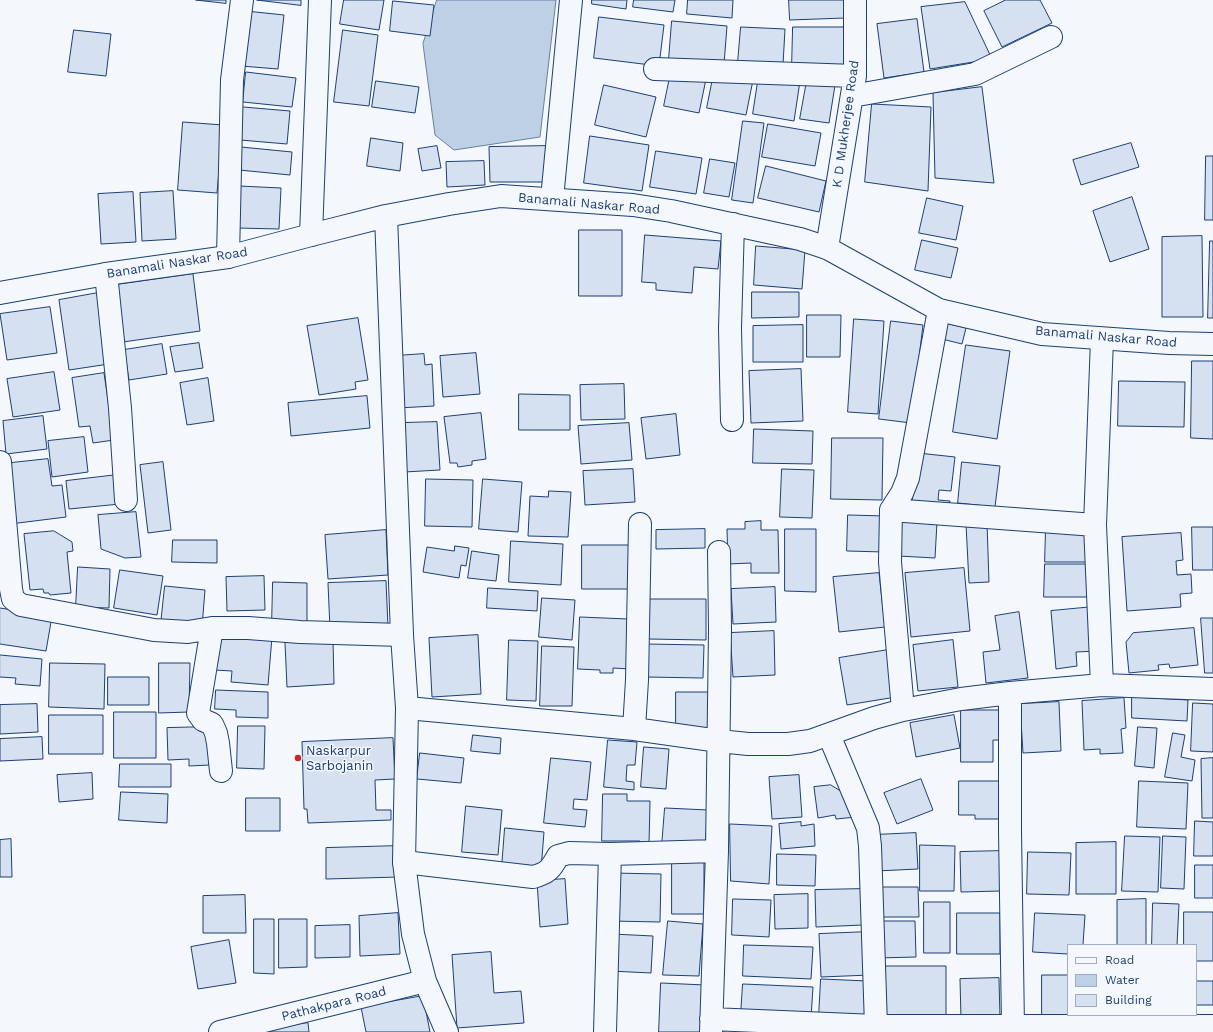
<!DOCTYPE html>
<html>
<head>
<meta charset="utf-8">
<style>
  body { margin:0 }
  #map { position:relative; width:1213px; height:1032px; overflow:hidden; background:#f4f7fb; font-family:"Work Sans",sans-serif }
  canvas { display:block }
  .legend { position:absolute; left:1067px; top:944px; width:130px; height:72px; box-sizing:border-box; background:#f4f7fb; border:1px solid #9eadc5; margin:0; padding:5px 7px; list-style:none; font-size:12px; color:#1d3f73 }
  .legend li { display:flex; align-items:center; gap:8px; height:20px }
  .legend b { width:20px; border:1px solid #9eadc5 }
</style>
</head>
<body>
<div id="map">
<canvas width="1213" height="1032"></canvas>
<ul class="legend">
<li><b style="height:5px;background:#f4f7fb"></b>Road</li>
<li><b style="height:11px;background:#bed0e5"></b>Water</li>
<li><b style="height:11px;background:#d5e0f0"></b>Building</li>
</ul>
</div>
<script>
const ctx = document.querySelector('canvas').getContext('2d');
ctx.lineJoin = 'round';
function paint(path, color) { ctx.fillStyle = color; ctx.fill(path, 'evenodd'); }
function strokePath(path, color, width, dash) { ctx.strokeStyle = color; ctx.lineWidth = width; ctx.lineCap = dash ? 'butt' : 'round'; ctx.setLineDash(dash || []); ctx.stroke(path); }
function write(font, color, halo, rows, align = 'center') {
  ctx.font = font + ' "Work Sans",sans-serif'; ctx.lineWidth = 3; ctx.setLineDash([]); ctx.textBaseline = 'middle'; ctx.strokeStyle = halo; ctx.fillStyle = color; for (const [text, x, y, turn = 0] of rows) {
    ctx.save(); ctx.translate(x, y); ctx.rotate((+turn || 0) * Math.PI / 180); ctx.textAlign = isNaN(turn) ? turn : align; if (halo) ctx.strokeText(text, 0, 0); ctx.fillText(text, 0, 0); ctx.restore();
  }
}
const water = new Path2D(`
  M437,0h119l-16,137 -86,13 -19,-15 -12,-91z`);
const building = new Path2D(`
  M196,0h30v3z
  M257,0h44v5z
  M344,0h40l-5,30 -39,-6z
  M592,0h35l-1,9 -34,-5z
  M634,0h41l-2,12 -40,-5z
  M688,0h45l-1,18 -45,-4z
  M789,0h55l1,18 -55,2z
  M1006,0h34l12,23 -50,24 -18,-36z
  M393,1l41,4 -4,31 -40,-5z
  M965,2l27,57 -62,10 -9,-62z
  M246,11l38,4 -6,54 -37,-3z
  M599,17l65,8 -5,41 -65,-8z
  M917,19l7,53 -40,6 -7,-54z
  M672,21l55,5 -3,38 -55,-5z
  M741,27l44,2 -2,36 -45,-3z
  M793,27h52v41l-53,-1z
  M74,30l37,4 -5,42 -38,-4z
  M343,30l35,5 -9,71 -35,-4z
  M246,72l50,6 -4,29 -49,-5z
  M671,72l35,7 -7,34 -35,-7z
  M714,73l39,7 -7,35 -39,-7z
  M759,75l41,6 -6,40 -41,-7z
  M808,75l28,4 -7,44 -29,-4z
  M376,81l43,6 -4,26 -43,-6z
  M604,85l52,12 -10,40 -51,-12z
  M982,87l12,96 -59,-5 -2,-85z
  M872,104l59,3 -3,84 -63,-9z
  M243,107l47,4 -3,33 -47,-4z
  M743,121l21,2 -11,80 -21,-3z
  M183,122l40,3 -6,68 -39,-3z
  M768,124l53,9 -6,33 -53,-9z
  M590,136l59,9 -7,46 -58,-8z
  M371,138l32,5 -3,28 -33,-5z
  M1131,143l8,24 -58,18 -8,-25z
  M437,146l4,22 -19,3 -4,-22z
  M547,146v36h-57l-1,-35z
  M241,147l51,5 -2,23 -51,-5z
  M656,151l46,7 -6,36 -46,-7z
  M1206,156h7v64h-8z
  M710,159l25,4 -6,34 -25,-4z
  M484,161l1,24 -38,2 -1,-25z
  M766,166l60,15 -7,31 -61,-14z
  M239,186l42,2 -2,41 -42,-1z
  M173,191l3,48 -34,2 -2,-48z
  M133,192l3,50 -35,2 -3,-50z
  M1132,197l17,52 -39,13 -17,-51z
  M927,198l36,8 -7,34 -37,-7z
  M579,230h43v66h-43z
  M645,235l76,6 -3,28 -24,-2 -2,26 -36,-3v-7l-14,-1z
  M1202,236l1,81h-41v-80z
  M922,240l36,8 -7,30 -36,-8z
  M1210,241h3v77h-5z
  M756,246l49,4 -3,39 -48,-4z
  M193,274l7,57 -77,11 -8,-57z
  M752,292h47v25l-47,1z
  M98,293l11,71 -40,6 -10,-70z
  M50,307l7,46 -50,7 -7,-46z
  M807,315h34l-1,42h-33z
  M358,318l10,62 -13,2 1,7 -37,6 -12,-69z
  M854,319l30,2 -6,93 -30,-2z
  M891,321l32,4 -12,98 -32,-4z
  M946,323l20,5 -4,16 -20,-5z
  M803,325v37h-50v-36z
  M199,343l4,25 -28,4 -5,-25z
  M162,344l5,30 -38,6 -5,-30z
  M966,345l44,6 -13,88 -44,-7z
  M476,353l4,41 -37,3 -3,-41z
  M424,354l1,11 7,-1 2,42 -36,2 -3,-52z
  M1192,361h21v78l-22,-1z
  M801,369l2,52 -52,2 -2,-52z
  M54,372l6,38 -47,7 -6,-38z
  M104,373l10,67 -21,3 -3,-17 -11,1 -7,-49z
  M208,378l6,43 -27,4 -7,-42z
  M1119,381l66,1 -1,45 -66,-1z
  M624,384l1,35 -44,1 -1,-35z
  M519,394l51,1v35h-51z
  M367,396l3,32 -79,8 -3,-33z
  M481,413l5,46 -14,2v4l-14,2 -1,-4h-7l-6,-46z
  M676,414l4,41 -34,4 -5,-41z
  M43,416l4,33 -41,5 -3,-33z
  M437,422l3,48 -36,2 -2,-49z
  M629,423l3,37 -51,4 -3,-38z
  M754,429l59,2 -1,33 -59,-1z
  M84,437l4,35 -36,5 -4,-36z
  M832,438h51l-1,62 -51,-1z
  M918,453l37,4 -4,34 -12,-1 -1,10 12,1 -2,8 -36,-4z
  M48,459l4,27 10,-1 4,32 -56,7 -8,-60z
  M163,462l8,68 -23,3 -8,-68z
  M962,462l38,4 -5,41 -37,-4z
  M633,469l2,33 -50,3 -2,-34z
  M782,469l32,1 -2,48 -32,-1z
  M117,475l3,29 -51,5 -3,-28z
  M426,479l47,1 -1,47 -47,-1z
  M483,479l39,3 -4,50 -39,-3z
  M549,491l22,1 -3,45 -40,-1 2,-40 18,1z
  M136,512l5,45 -16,1 -24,-9 -3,-34z
  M848,515l38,1 -2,36 -37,-1z
  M899,520l38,2 -2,36 -37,-2z
  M761,521v9h17l1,43h-28v-10l-23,1 -1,-35h18v-7z
  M987,523l2,59 -20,1 -3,-59z
  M1192,527h21v43h-20z
  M1046,528l42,1 -1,33h-42z
  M705,529v19l-49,1v-19z
  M785,529h31v63l-31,-1z
  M386,530l2,45 -60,4 -3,-44z
  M54,531l18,11 1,9 -6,1 4,41 -21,2 -1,-2h-5l-1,-4 -13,1 -6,-56z
  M1181,533l2,27 -7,1 1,14 14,-1 1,19 -12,1 1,13 -54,4 -5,-74z
  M173,540h44v23l-45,-1z
  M511,541l52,3 -2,41 -52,-3z
  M582,545h52v44h-52z
  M455,546l14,2 -3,18 -5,-1 -2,13 -36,-6 4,-25 27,4z
  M472,551l27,4 -3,26 -28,-3z
  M1045,564h42v33h-43z
  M78,567l32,2 -1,39 -33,-1z
  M964,568l6,63 -59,6 -6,-64z
  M120,570l43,6 -6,39 -43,-7z
  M879,573l6,54 -46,5 -6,-55z
  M264,576l1,34 -38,1 -1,-34z
  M386,581l2,46 -58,2 -2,-46z
  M273,582l34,1v41h-35z
  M165,586l40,4 -3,37 -41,-3z
  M775,587l1,35 -43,2 -2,-35z
  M488,588l50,3 -1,20 -50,-3z
  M542,598l33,2 -3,40 -33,-3z
  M649,599h57v41l-58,-1z
  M1093,607l4,44 -21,1 1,14 -21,3 -5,-58z
  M0,608l52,8 -6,35 -46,-7z
  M1019,612l9,66 -42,5 -3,-31 17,-2 -5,-34z
  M580,617l48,2 -1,26 4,1 -1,23 -17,-1v5h-13v-3l-22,-1z
  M1201,618h12v55h-8z
  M1194,628l4,37 -28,3 -1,-4 -11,1 1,5 -30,3 -3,-31 7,-9z
  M774,631l1,44 -42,2 -3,-44z
  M217,633l55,4 -4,48 -37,-3 1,-11 -18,-1z
  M478,635l3,59 -49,3 -3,-59z
  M509,640l29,1 -2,60 -29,-1z
  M953,640l5,47 -40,4 -5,-46z
  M333,641l1,43 -47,3 -2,-44z
  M646,644l58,1 -1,33 -57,-1z
  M542,646l32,1 -2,59h-32z
  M888,650l8,47 -49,8 -8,-47z
  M0,655l42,4 -2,27 -25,-2 1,-6 -16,-1z
  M50,663l55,1 -1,45 -55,-2z
  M159,663h31l-1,49 -30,1z
  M108,677h41v28h-41z
  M216,690l52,2v26l-32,-1v-7l-21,-1z
  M676,692h39l-1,39h-38z
  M1132,697l56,3 -1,21 -55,-3z
  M1124,698l2,30 -5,1 2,24 -23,1v-5l-16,1 -2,-49z
  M1059,702l2,49 -38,2 -3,-49z
  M1193,703l20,1v48l-22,-1z
  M37,704l1,28 -38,2v-29z
  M961,710h42v30h-10v22h-32z
  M114,712h42v46h-42z
  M49,715h54v39h-54z
  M954,715l6,33 -44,9 -6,-34z
  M238,726h27l-1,43 -27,-1z
  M208,727l2,38 -21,1v-7l-21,1 -1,-32z
  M1138,727l19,1 -3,40 -19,-2z
  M1173,733l12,2 -4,22 14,3 -3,21 -27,-4z
  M473,735l28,3 -1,16 -29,-3z
  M42,737l1,22 -43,2v-22z
  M393,738l2,41 -20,1 1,30h15v10l-83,3 -1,-14h-3l-2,-67z
  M608,740l29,2 -2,23h-8l-1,16 8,1v8l-30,-3z
  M644,747l25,2 -3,40 -25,-2z
  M420,753l44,5 -3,25 -44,-4z
  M551,758l40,4 -4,38 -13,-1 -1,10 14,1 -2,17 -41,-4z
  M1213,758v60h-11l-1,-59z
  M120,764h51v23h-52z
  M92,773l1,26 -34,3 -2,-27z
  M799,775l3,42 -30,2 -3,-42z
  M921,779l12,31 -36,14 -13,-31z
  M959,781h45v38h-29v-4h-16z
  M1139,781l49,2 -2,46 -49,-2z
  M831,785l22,14 3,18 -20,2 -1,-4 -17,3 -4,-31z
  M121,792l47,2 -1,29 -48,-3z
  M603,794h24v7h23l-1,44h-9v-4h-38z
  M246,798h34v33h-34z
  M466,806l36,4 -4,45 -36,-3z
  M665,808l43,2 -3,38 -43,-2z
  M1195,821l18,1v34h-19z
  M801,822v4l13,-2 1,22 -34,3 -2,-25z
  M730,824l42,2 -3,58 -38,-3z
  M505,828l39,4 -3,38 -39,-3z
  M916,833l2,36 -42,2 -2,-36z
  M1125,836l35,1 -2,55 -36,-1z
  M1163,836l23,1 -2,52 -23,-1z
  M11,839l1,38h-12v-37z
  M1116,842v52h-40v-51z
  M920,845l35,1 -1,45h-34z
  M398,846l1,31 -73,2v-31z
  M1001,851v40l-40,1 -1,-40z
  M1028,852l43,1 -2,42 -42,-1z
  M777,854l39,1 -1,31 -38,-1z
  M672,862h32v52h-32z
  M1195,865h18v33h-18z
  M612,873l49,1 -1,48 -49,-1z
  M565,879l3,45 -28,3 -3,-46z
  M876,887h42l1,30h-43z
  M862,889l1,36 -47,2 -1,-37z
  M808,894v34l-33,1 -1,-34z
  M245,895l1,38h-43v-37z
  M733,899l38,1 -2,37 -37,-2z
  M1146,899v46h-29v-45z
  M924,902h26v51h-26z
  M1153,903l26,1 -2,41h-25z
  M1184,912h29v49h-17v-16h-12z
  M398,913l2,41 -40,2 -1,-40z
  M957,913h43v41h-43z
  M1035,913l50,2 -2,30h-15v9l-35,-2z
  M254,919h20v55l-20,-1z
  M279,919h28v48l-28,1z
  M668,921l35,3 -4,52 -36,-1z
  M876,921h39l1,36 -39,1z
  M350,925v32l-35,1v-32z
  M868,932l2,43 -49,2 -2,-43z
  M612,934l41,2 -2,37 -41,-2z
  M229,940l7,43 -38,6 -7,-42z
  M744,945l69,2 -2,32 -68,-3z
  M491,952l3,41 27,-2 3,32 -67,5 -5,-73z
  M883,966h63v51h-63z
  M1042,975h26v40h40l-66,5z
  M999,978l1,40 -39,1 -1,-40z
  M821,979l47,2 -2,37 -47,-2z
  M1196,981h17v24h-17z
  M661,983l44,2 -2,47h-44z
  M743,984l70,3 -2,31 -70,-4z
  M423,996l7,36h-64l-5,-25z
  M308,1023l1,9h-38l-1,-4z`);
const minor = new Path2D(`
  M655,69l200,7
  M852,96l123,-22 76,-37
  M552,199l19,-199
  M311,235l9,-235
  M827,248l28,-172v-76
  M228,257l4,-177 10,-80
  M106,274l14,134 6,92
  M1102,339l-7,186 7,160
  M732,420l-2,-92 3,-104
  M0,462l11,127 2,10 8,6 133,25 34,2 24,-4h36l52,4 102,3
  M891,510l204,15
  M212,628l-14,85 5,7 9,4 4,9 2,10 3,28
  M1010,693v138l3,195
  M407,708l227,21 85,12 29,3h40l22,-3 64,-23 29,-8 58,-11 49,-6 92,-8 111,4
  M903,710l-13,-148 1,-52 11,-17 6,-15 31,-168
  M634,729l3,-49 3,-156
  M829,735l39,93 2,18 6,180
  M404,862l129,15c15,-4 18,-8 25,-21l11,-3 41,1 107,-3
  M711,1019l165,7h337
  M605,1032l5,-178
  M711,1032l6,-181 3,-221 -1,-78`);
const tertiary = new Path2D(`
  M386,216l16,419 5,73 -3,154 9,72 12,47 22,51
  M0,293l106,-19 122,-17 83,-22 75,-19 63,-12 52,-8 132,9 38,6 129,28 27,9 112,62 103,24 127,9 44,1
  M220,1032l205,-51`);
const markers = [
  [298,758,4,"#c62828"]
];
const streetNames = [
  ["K D Mukherjee Road",846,124,-82],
  ["Banamali Naskar Road",589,204,5],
  ["Banamali Naskar Road",177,263,-9],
  ["Banamali Naskar Road",1106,337,5],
  ["Pathakpara Road",334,1004,-14]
];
const poiNames = [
  ["Naskarpur",306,751],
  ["Sarbojanin",306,766]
];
paint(water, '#bed0e5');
strokePath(water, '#687fa3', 1);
paint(building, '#d5e0f0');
strokePath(building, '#1d3f73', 1);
strokePath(minor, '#1d3f73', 24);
strokePath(tertiary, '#1d3f73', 24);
strokePath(minor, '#f4f7fb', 22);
strokePath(tertiary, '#f4f7fb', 22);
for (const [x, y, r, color] of markers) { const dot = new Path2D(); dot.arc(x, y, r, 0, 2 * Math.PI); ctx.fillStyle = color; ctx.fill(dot); strokePath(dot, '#f4f7fb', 1.5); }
write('13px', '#1d3f73', '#f4f7fb', streetNames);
write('13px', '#1d3f73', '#f4f7fb', poiNames, 'left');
</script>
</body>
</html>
